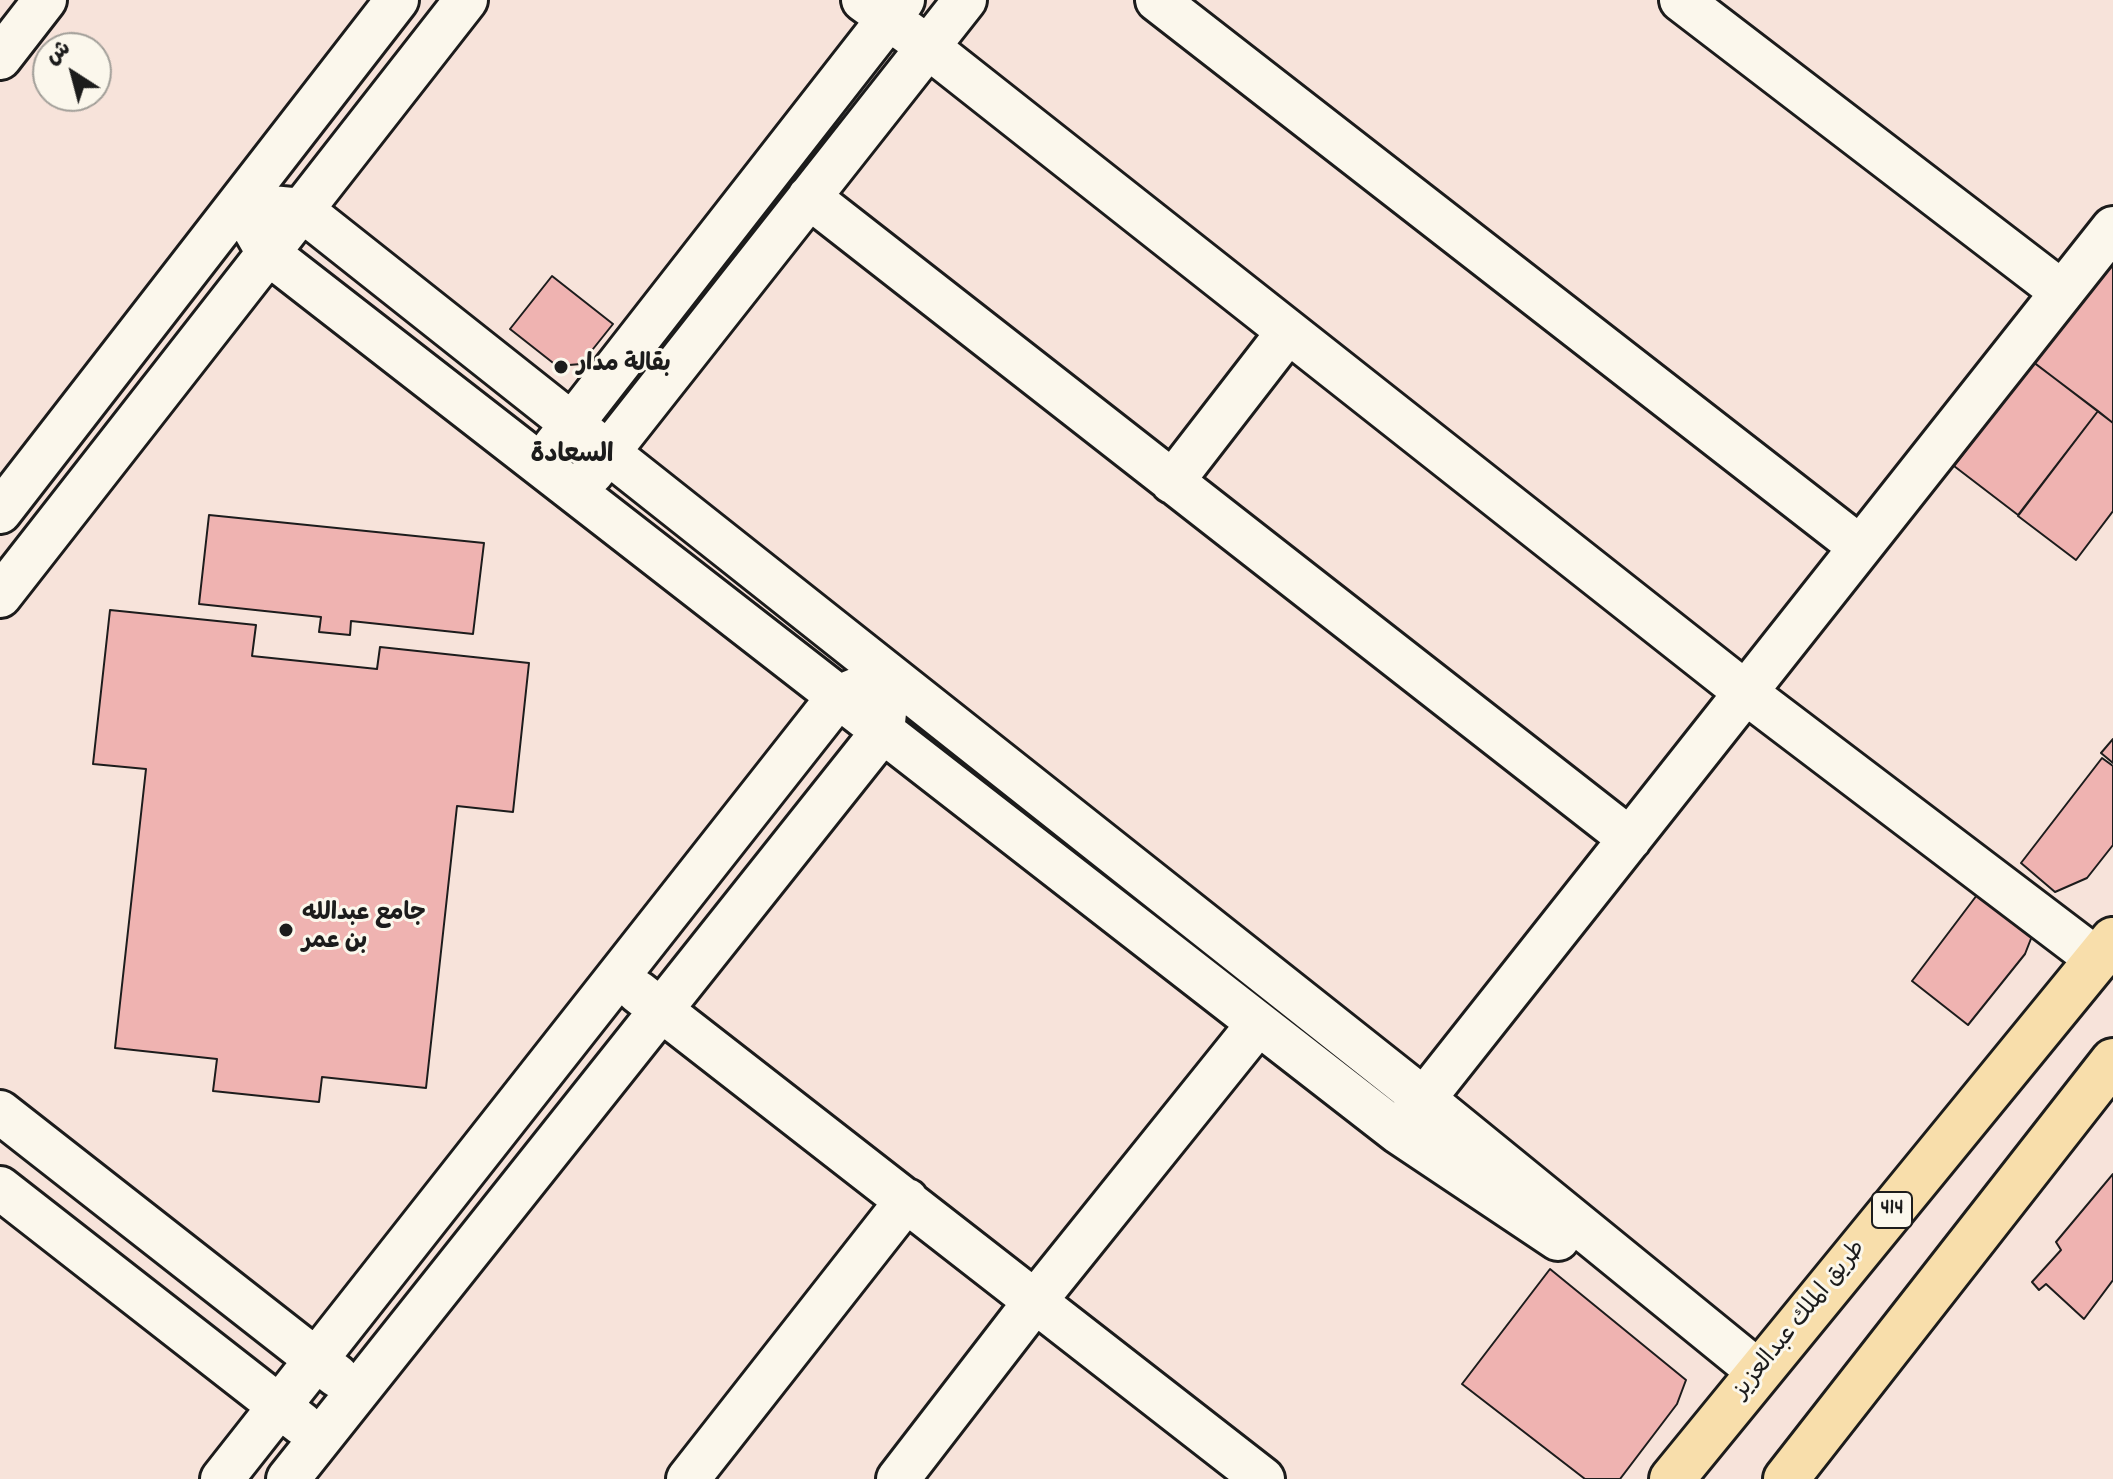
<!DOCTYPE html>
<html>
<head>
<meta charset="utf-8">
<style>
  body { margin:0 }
  #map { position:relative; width:2113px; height:1479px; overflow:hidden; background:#f7e3da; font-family:Dekko,"Playpen Sans Arabic",sans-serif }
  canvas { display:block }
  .north { position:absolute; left:32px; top:32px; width:80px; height:80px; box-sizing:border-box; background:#fbf7ec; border:2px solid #a29f99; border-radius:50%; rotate:324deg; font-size:22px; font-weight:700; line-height:32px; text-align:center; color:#1c1c1c }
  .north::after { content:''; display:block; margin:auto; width:28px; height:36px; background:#1c1c1c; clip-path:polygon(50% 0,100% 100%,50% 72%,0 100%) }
</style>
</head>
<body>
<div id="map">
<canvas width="2113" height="1479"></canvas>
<div class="north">ش</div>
</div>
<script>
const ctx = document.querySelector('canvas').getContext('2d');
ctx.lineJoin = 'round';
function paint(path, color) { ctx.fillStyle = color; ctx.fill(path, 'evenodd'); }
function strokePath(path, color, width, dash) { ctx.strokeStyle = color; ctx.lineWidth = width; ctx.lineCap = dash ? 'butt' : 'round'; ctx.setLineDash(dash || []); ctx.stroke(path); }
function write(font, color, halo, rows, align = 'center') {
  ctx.font = font + ' Dekko,"Playpen Sans Arabic",sans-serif'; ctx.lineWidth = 6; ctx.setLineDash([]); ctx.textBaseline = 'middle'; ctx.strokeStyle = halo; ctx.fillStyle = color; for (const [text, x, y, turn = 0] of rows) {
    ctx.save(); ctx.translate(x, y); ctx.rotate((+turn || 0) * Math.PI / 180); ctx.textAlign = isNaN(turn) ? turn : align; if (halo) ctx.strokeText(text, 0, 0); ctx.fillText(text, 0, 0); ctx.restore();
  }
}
const building = new Path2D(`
  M2107,263l6,5v155l-81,-62z
  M552,276l61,48 -32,40 -24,2 -47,-37z
  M2033,362l65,49 -80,104 -64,-49z
  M2098,411l15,12v88l-37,49 -58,-44z
  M209,515l275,28 -11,91 -122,-13 -1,14 -31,-3 2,-15 -122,-13z
  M110,610l146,15 -4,31 125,13 3,-22 149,16 -16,149 -56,-6 -31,282 -104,-11 -3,25 -106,-11 4,-32 -102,-11 31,-279 -53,-5z
  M2113,739v24l-12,-10z
  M2102,758l11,8v79l-26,33 -32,14 -34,-29z
  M1980,891l54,40 -9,23 -57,71 -56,-44z
  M2113,1174v106l-29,39 -38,-35 -7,6 -7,-8 29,-32 -5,-8z
  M1550,1269l136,111 -9,24 -57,75h-35l-123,-95z`);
const minor = new Path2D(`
  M863,0l65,47 817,645 353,268
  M1157,0l703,547
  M1681,0l381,292
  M0,58l45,-58
  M809,197l821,642
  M240,204l62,6 1122,889 335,273
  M240,204l28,49 1130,879 160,107
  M554,447l349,-447
  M592,473l373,-473
  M1172,482l116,-150
  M0,512l397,-512
  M0,596l466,-596
  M638,992l625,487
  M0,1112l337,264
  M1408,1119l705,-891
  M0,1188l302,236
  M222,1479l616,-782 51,-21 -6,55 -595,748
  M688,1479l219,-279
  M898,1479l138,-179 222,-276`);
const trunk = new Path2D(`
  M1672,1479l441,-539
  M1786,1479l327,-418`);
const markers = [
  [561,367,8,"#1c1c1c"],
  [286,930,8,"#1c1c1c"]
];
const shields = [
  [1892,1210,40]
];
const shieldNames = [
  ["414",1892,1210]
];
const poiNames = [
  ["بقالة مدار",577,367],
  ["جامع عبدالله",302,916],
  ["بن عمر",302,944]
];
const streetNames = [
  ["طريق الملك عبدالعزيز",1801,1321,-51]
];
const neighbourhoodNames = [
  ["السعادة",572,457]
];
paint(building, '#efb3b1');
strokePath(building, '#1c1c1c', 2);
strokePath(minor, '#1c1c1c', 48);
strokePath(trunk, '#1c1c1c', 50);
strokePath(minor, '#fbf7ec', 42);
strokePath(trunk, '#f8deab', 44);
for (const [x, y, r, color] of markers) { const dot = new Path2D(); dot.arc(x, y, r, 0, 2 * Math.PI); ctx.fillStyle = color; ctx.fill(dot); strokePath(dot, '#fbf7ec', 3); }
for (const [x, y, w] of shields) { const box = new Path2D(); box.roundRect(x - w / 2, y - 18, w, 36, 6); ctx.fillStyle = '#fbf7ec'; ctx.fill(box); strokePath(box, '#1c1c1c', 2); }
write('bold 22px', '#1c1c1c', null, shieldNames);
write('bold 24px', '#1c1c1c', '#fbf7ec', poiNames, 'left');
write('24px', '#1c1c1c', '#fbf7ec', streetNames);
write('bold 26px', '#1c1c1c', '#fbf7ec', neighbourhoodNames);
</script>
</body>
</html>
